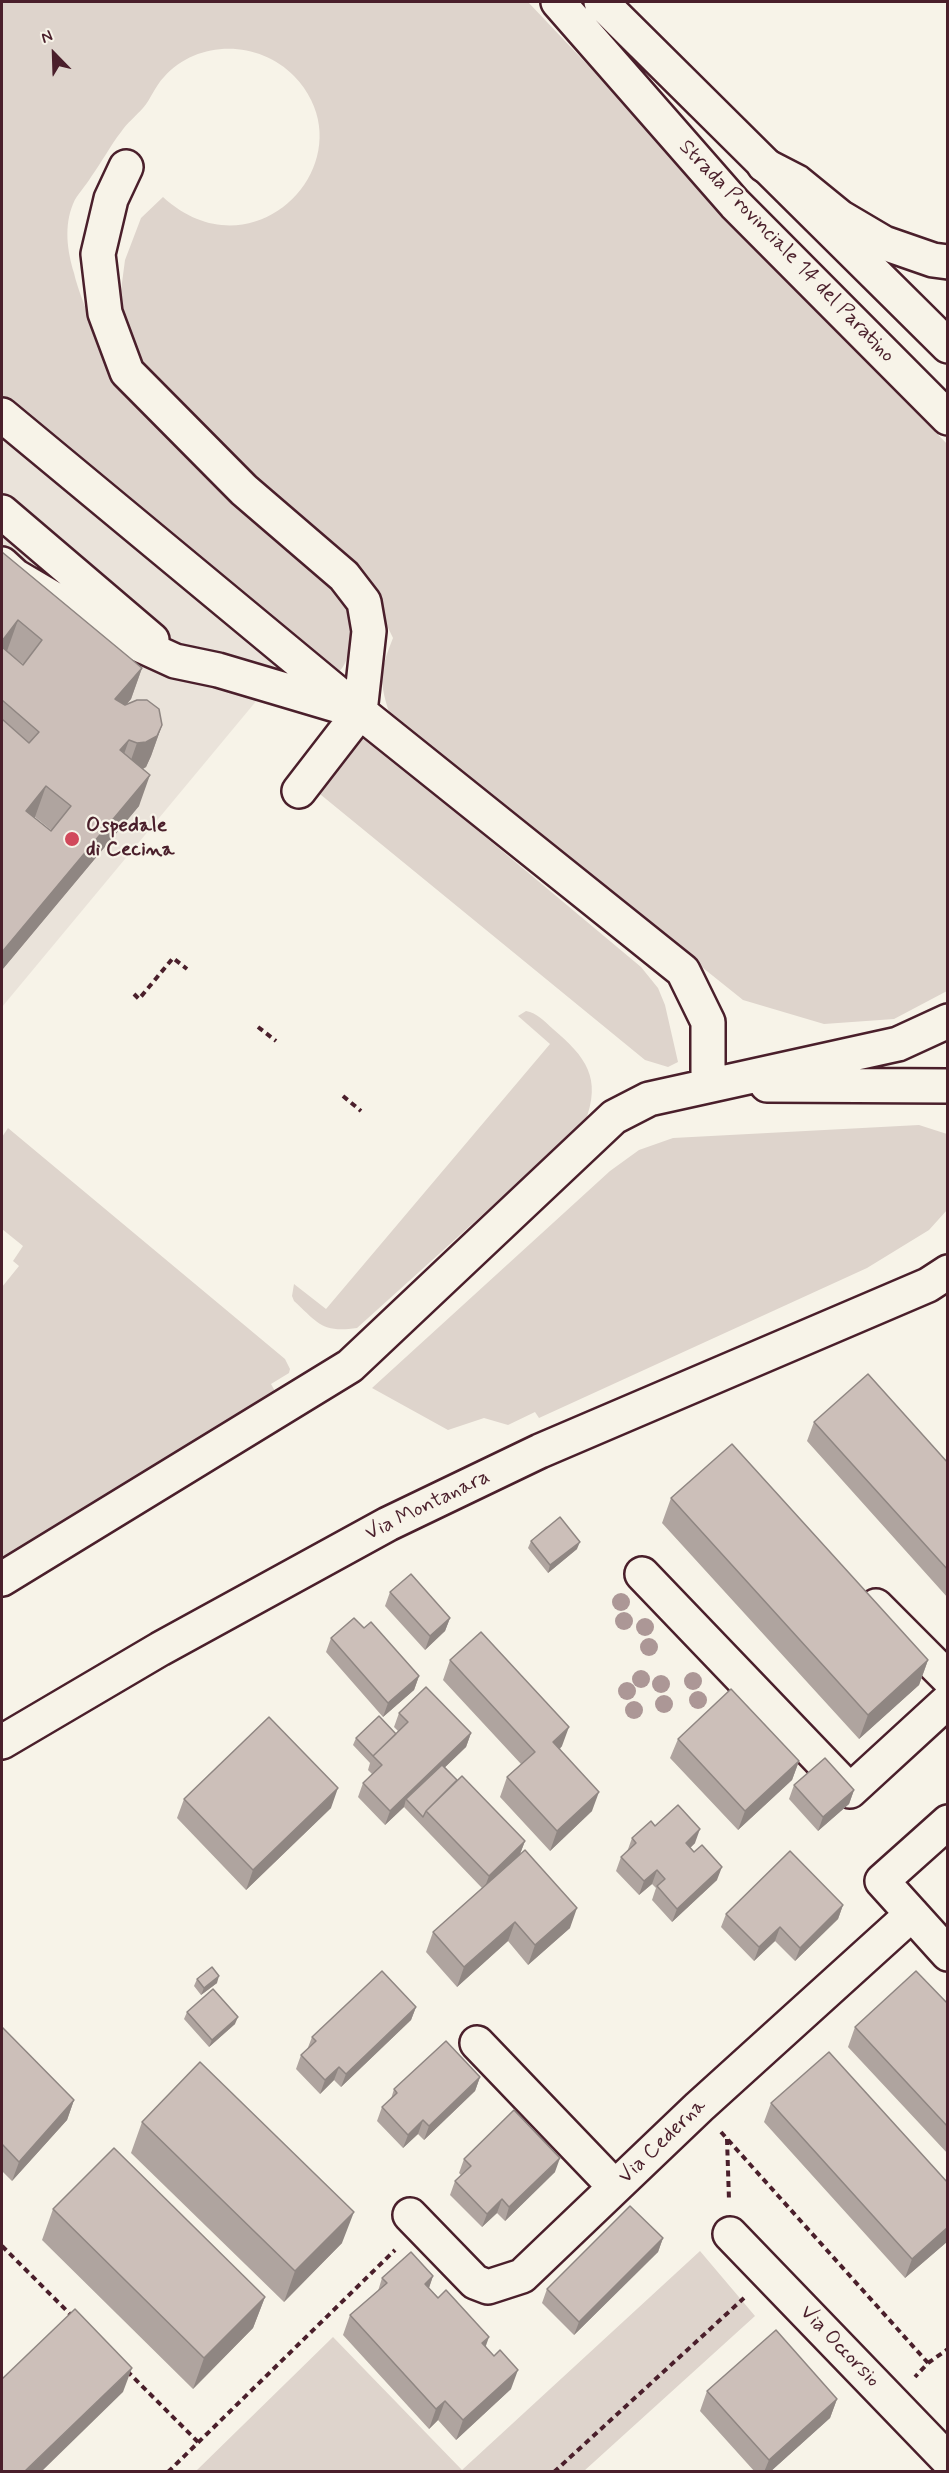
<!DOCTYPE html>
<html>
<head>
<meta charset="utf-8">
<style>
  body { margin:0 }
  #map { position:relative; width:949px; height:2473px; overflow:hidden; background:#f7f3e8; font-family:Mynerve,sans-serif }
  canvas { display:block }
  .frame { position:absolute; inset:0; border:3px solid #4a1f2b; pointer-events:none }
  .north { position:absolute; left:24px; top:24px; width:60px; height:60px; -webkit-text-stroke:4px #f7f3e8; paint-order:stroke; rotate:337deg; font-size:16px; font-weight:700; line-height:24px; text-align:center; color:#4a1f2b }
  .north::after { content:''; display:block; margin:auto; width:21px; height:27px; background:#4a1f2b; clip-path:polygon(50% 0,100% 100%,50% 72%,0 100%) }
</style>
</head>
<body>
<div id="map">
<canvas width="949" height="2473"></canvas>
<div class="frame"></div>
<div class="north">N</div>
</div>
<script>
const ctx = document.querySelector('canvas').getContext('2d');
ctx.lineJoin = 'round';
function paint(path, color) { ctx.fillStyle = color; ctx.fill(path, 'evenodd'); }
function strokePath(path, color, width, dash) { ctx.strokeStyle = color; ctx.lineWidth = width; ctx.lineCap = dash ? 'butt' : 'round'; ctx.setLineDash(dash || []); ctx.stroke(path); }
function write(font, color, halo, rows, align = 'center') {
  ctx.font = font + ' Mynerve,sans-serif'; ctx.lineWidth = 4.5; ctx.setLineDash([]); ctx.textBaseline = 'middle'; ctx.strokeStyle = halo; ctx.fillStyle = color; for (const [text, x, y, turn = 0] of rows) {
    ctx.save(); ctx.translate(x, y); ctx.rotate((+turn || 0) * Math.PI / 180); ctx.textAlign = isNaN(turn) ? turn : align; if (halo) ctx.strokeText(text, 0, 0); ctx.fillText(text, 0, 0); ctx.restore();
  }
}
const built = new Path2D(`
  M2,432l280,238 -280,337z`);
const green = new Path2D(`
  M2,2h526l419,442v547l-53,28 -70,5 -81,-24 -352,-282c-12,-36 -12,-45 2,-80l-26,-54 -224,-206 -23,-39v-41l5,-38 16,-42 22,-21c93,85 209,-40 131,-121 -35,-36 -96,-37 -130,1 -9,9 -13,22 -21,31 -7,8 -16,15 -22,24 -11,14 -19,30 -30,45 -5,9 -14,17 -18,27 -9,22 -6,46 1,69 3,14 16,49 24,60 6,9 15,16 22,24 17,18 35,37 52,55 57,61 114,121 171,182 2,4 6,8 7,13 5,15 1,64 -16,67l-332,-278z
  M361,733l280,234 17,21 7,17 13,57 -10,5 -23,-7 -330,-270z
  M526,1011c11,2 18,10 27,18 33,28 49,49 32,93l-228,206c-35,5 -39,-5 -63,-27l-2,-5 2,-12 32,25 224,-265 -32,-28z
  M919,1125l28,9v76l-18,20 -62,38 -328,150 -4,-6 -27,13 -24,-7 -36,12 -76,-42 238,-217 29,-21 34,-12z
  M8,1128l277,231 5,10 -1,4 -18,11 5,9 -274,166v-272l17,-21 -6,-5 10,-15 -21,-17v-92z
  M700,2251l55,65 -171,155h-388l137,-134 129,133z`);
const path = new Path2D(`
  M134,994l5,5 34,-41 14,11
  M258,1027l18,14
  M343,1096l18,15
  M721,2132l207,231 -13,14
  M727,2139l2,61
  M2,2246l71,71
  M928,2363l20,-14
  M127,2371l71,71
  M168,2472l227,-222
  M554,2472l190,-174`);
const minor = new Path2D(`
  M126,167l-15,32 -13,55 7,59 22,59 117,118 100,86 20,26 5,29 -9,81 -61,79
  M2,415l358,297 323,259 25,51v63
  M2,512l150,128
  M2,564l13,12 90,53 70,32 43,9 128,38
  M767,1085l181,1
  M642,1574l208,217 98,-90
  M2,1579l348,-213 264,-249 35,-18 249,-55 50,-23
  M876,1606l72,72
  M948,1822l-66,59 66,73
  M477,2043l138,144
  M410,2215l65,67 13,5 34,-11 177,-169 213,-193
  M730,2234l218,226`);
const major = new Path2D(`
  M558,2l177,202 213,214
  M601,2l347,344
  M2,1742l158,-93 228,-125 152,-73 388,-166 20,-13`);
const highway = new Path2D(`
  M764,165l33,17 43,35 44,26 49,17 15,2`);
const trees = [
  [621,1602],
  [624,1621],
  [645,1627],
  [649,1647],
  [641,1679],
  [693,1681],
  [661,1684],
  [627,1691],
  [698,1700],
  [664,1704],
  [634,1710]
];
const wall = new Path2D(`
  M2,552l140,116 -11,31 -5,6 36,20 -11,31 -5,11 -3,2 -4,37 -137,164zM6,651l17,13v1zM34,817h1l16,13v1z
  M814,1422l134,41v135l-141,-157z
  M671,1498l257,162 -9,25 -60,54 -197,-216z
  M531,1541l46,8 -29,24 -20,-25z
  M390,1592l60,26 -5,13 -20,19 -40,-44z
  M364,1628l55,48 -5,14 -31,27 -57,-65 5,-14z
  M450,1660l112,86 -2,3 32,62 -42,40 -50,-54 7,-20 14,-13 -78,-84z
  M399,1713l72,20 -5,14 -21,20 12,13 68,61 -5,13 50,74 -42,37 -20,-24 -51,46 -31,-35 7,-20 49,-44 -78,-81 -19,18 -27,-28 5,-14 9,-9 -4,-4 2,-7 -17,-18 3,-7 40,-4 2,-3 -4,-4z
  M678,1739l121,22 -7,19 -54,50 -68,-72z
  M794,1785l60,5 -5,14 -31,27 -29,-32z
  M184,1799l147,9 -85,82 -69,-72z
  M655,1826l40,17 -5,5 27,32 -45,42 -20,-22 4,-12 -4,-4 -13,11 -23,-24 5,-14 6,-5 5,-14z
  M843,1905l-5,14 -43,42 -20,-20 -21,20 -33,-34 5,-13z
  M197,1979l20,4 -16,12 -7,-9z
  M948,2004v150l-100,-107 7,-20z
  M416,2007l-5,13 -70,67 -7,-7 -14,14 -24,-25 5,-14 6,-5 5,-13z
  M187,2012l48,12 -26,23 -25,-28z
  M2,2027l72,73 -7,20 -55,61 -10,-10z
  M480,2077l-5,14 -51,49 -6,-6 -15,14 -26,-27 5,-14 9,-8 3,-10z
  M771,2103l177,80v58l-43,37 -141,-156z
  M142,2122l200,121 -58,59 -153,-149z
  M464,2159l91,13 -50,49 -8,-8 -15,14 -32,-32 5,-14 6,-6 -2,-2z
  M53,2209l212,88 -12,31 -60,61 -151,-149z
  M663,2238l-5,14 -84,83 -32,-32 5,-14z
  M433,2276l-4,12 57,58 25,43 -55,51 -18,-20 -9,9 -86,-94 7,-20 28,-24 4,-13z
  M707,2391l130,8 -7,19 -60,54h-15l-55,-61z`);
const shadedWall = new Path2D(`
  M18,620l-11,31 -5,7v-17z
  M142,668l-11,31 -27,31 11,-31z
  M162,725l-11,31 -5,11 -11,6 -9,1 11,-31z
  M129,740l-11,31 2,-21z
  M150,775l-11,31 -137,164v-18z
  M46,786l-11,31 -20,25 11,-31z
  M580,1542l-3,7 -29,24 2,-8z
  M450,1618l-5,13 -20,19 5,-14z
  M928,1660l-9,25 -60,54 9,-24z
  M419,1676l-5,14 -31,27 5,-14z
  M569,1727l-7,19 -16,16 7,-20z
  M471,1733l-5,14 -57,55 -3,-3 -2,8 -19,18 5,-14z
  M799,1761l-7,19 -54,50 7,-19z
  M338,1788l-7,20 -85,82 7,-20z
  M854,1790l-5,14 -31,27 5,-14z
  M599,1792l-7,19 -42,40 7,-20z
  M700,1829l-5,14 -14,14 5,-14z
  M525,1841l-5,13 -36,35 5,-13z
  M722,1867l-5,13 -45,42 5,-13z
  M657,1870l-5,14 -13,11 5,-14z
  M843,1905l-5,14 -43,42 5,-13z
  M577,1908l-7,20 -42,37 7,-20z
  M515,1922l-7,19 -51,46 7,-20z
  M780,1927l-5,14 -21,20 5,-14z
  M219,1976l-2,7 -16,12 3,-7z
  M416,2007l-5,13 -70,67 5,-13z
  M238,2017l-3,7 -26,23 3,-7z
  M339,2067l-5,13 -14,14 5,-14z
  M480,2077l-5,14 -51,49 5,-14z
  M74,2100l-7,20 -55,61 7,-19z
  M423,2120l-5,14 -15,14 5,-13z
  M560,2158l-5,14 -50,49 4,-14z
  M502,2199l-5,14 -15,14 5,-13z
  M354,2212l-12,31 -58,59 11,-31z
  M948,2227v14l-43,37 7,-19z
  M663,2238l-5,14 -84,83 5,-13z
  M433,2276l-7,20 -1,-12z
  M265,2297l-12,31 -60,61 11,-31z
  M489,2337l-7,20v-14z
  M132,2368l-9,24 -82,80h-17z
  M518,2370l-7,19 -55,51 7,-20z
  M837,2399l-7,19 -60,54h-6l5,-12z
  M445,2401l-7,19 -9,9 7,-20z`);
const building = new Path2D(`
  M2,552l140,116 -27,31 10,6 12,-5h10l12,9 3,16 -5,11 -11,6 -9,1 -8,-3 -9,10 30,25 -148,177v-233l27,24 10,-11 -37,-32v-53l21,18 19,-25 -24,-20 -16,21zM46,786l25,20 -20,25 -25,-20z
  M868,1374l80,89v107l-134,-148z
  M732,1444l196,216 -60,55 -197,-217z
  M560,1517l20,25 -30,23 -19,-24z
  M411,1574l39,44 -20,18 -40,-44z
  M354,1618l10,10 7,-6 48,54 -31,27 -57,-65z
  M481,1632l88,95 -16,15 46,50 -42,39 -50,-54 28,-25 -85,-92z
  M426,1687l45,46 -81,78 -27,-28 19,-18 -9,-9 35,-34 -9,-9z
  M731,1689l68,72 -54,50 -67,-72z
  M379,1716l17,18 -23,22 -17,-18z
  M269,1717l69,71 -85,82 -69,-71z
  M825,1758l29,32 -31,27 -29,-32z
  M442,1765l15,15 -31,31 -3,6 -17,-18z
  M462,1776l63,65 -36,35 -63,-65z
  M678,1805l22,24 -14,14 8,9 8,-7 20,22 -45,42 -20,-23 8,-7 -8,-9 -13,11 -23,-24 15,-14 -4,-5 19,-17 4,5z
  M525,1850l52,58 -42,37 -20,-23 -51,45 -31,-35z
  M790,1851l53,54 -43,43 -20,-21 -21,20 -33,-33z
  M212,1967l7,9 -15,12 -7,-9z
  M382,1971l34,36 -70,67 -7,-7 -14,13 -24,-25 15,-14 -4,-4z
  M916,1971l32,33v123l-93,-100z
  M213,1989l25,28 -26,23 -25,-28z
  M2,2027l72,73 -55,62 -17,-18z
  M446,2041l34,36 -51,49 -6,-6 -15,15 -26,-28 15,-14 -3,-4z
  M829,2052l119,131v44l-36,32 -141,-156z
  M200,2062l154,150 -59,59 -153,-149z
  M514,2110l46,48 -51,49 -7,-8 -15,15 -32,-33 16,-15 -7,-7z
  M114,2148l151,149 -61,61 -151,-149z
  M630,2206l33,32 -84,84 -32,-33z
  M411,2252l22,24 -8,8 13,14 8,-8 43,47 -7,6 12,13 6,-6 18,20 -55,50 -18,-19 -9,8 -86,-94 37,-32 -5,-5z
  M75,2309l57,59 -108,104h-22v-93z
  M776,2330l61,69 -68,61 -62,-69z`);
const markers = [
  [72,839,8,"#d1495b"]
];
const streetNames = [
  ["Strada Provinciale 14 del Paratino",786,252,46],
  ["Via Montanara",428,1506,-26],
  ["Via Cederna",663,2142,-44],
  ["Via Occorsio",839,2347,46]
];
const poiNames = [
  ["Ospedale",86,827],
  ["di Cecina",86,851]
];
paint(built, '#eae3da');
paint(green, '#ded4cc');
strokePath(minor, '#4a1f2b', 38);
strokePath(major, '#4a1f2b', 38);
strokePath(highway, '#4a1f2b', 38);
strokePath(path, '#4a1f2b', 4, [6, 4.5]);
strokePath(minor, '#f7f3e8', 33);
strokePath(major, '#f7f3e8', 33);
strokePath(highway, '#f7f3e8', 33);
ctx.fillStyle = '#ac9796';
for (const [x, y] of trees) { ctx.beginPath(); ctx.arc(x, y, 9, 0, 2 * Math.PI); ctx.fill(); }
paint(wall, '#afa49f');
paint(shadedWall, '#8f8682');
paint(building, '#ccbfb9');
strokePath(building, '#8f8682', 1.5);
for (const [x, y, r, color] of markers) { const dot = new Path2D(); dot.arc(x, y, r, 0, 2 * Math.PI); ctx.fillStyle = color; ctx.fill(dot); strokePath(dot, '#f7f3e8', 2); }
write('21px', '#4a1f2b', '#f7f3e8', streetNames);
write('bold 21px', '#4a1f2b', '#f7f3e8', poiNames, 'left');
</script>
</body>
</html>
